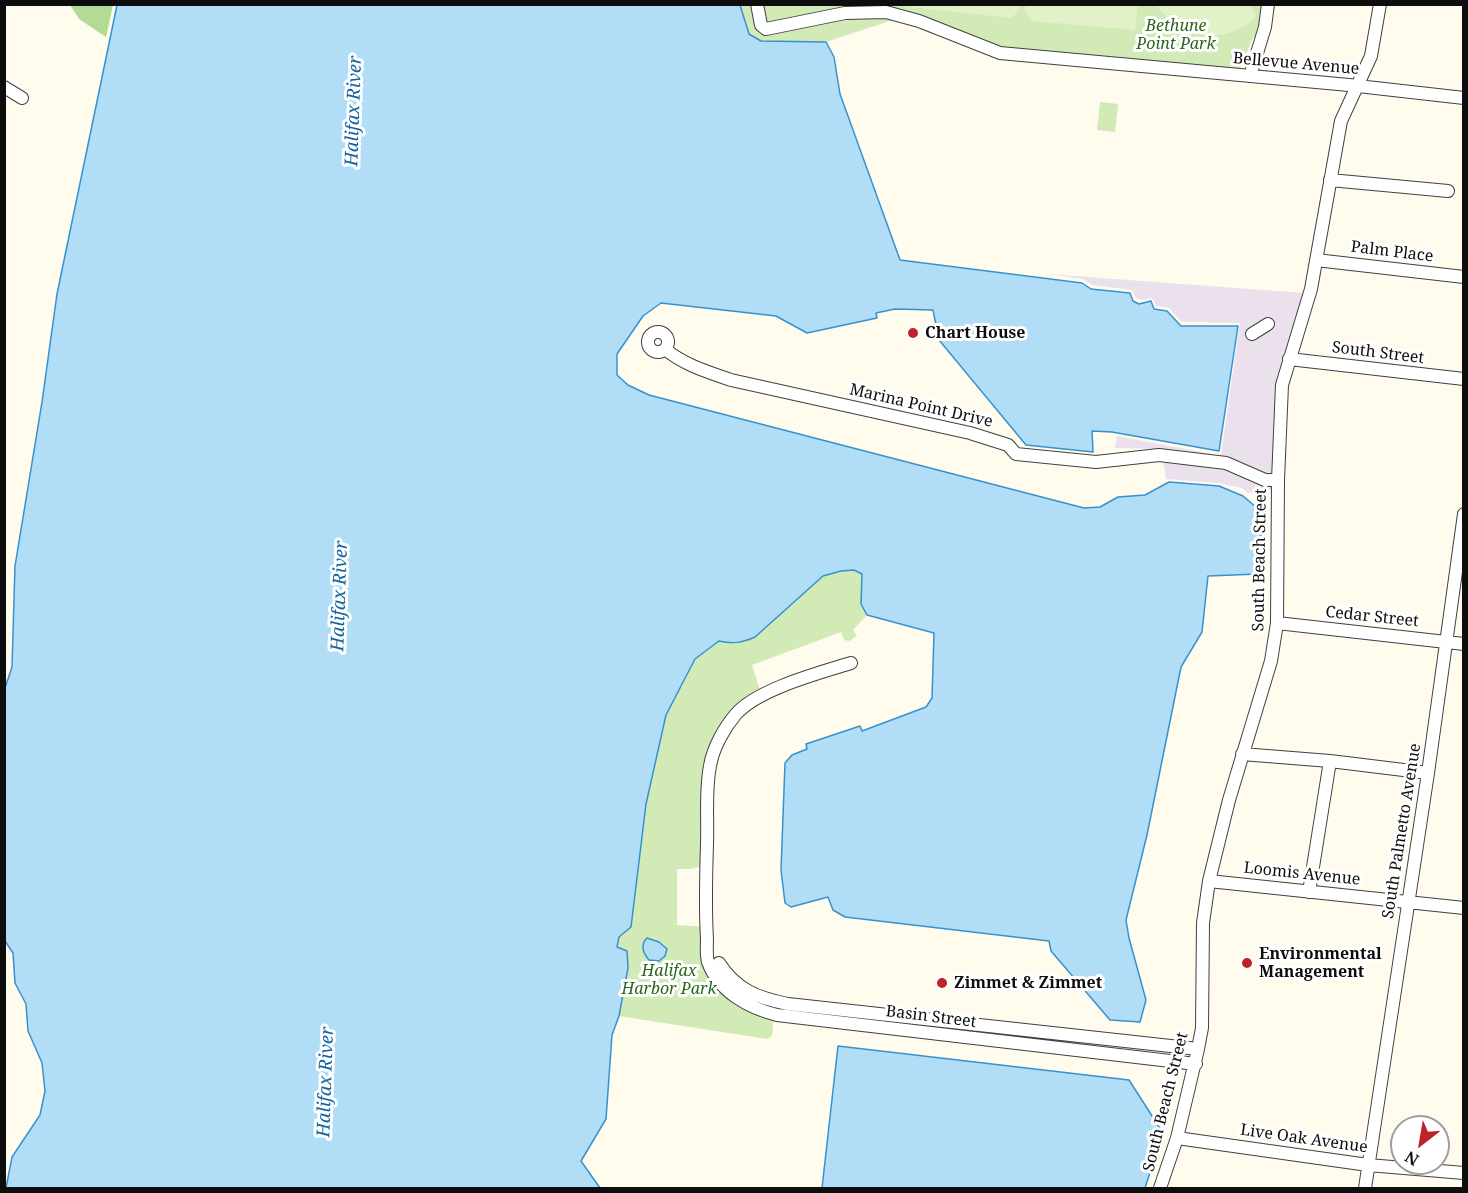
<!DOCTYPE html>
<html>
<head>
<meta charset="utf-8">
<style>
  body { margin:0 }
  #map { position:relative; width:1468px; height:1193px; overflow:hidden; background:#fffbed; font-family:"Noto Serif",serif }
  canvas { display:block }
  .frame { position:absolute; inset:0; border:6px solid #0d0d0d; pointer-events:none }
  .north { position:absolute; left:1390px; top:1115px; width:60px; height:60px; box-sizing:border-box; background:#fff; border:2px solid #9e9e9e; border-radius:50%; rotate:211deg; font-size:16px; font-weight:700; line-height:24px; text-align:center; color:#0d0d0d }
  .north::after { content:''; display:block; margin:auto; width:21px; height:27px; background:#bf232a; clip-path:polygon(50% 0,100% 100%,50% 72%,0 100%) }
</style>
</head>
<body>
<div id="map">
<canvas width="1468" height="1193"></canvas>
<div class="frame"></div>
<div class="north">N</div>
</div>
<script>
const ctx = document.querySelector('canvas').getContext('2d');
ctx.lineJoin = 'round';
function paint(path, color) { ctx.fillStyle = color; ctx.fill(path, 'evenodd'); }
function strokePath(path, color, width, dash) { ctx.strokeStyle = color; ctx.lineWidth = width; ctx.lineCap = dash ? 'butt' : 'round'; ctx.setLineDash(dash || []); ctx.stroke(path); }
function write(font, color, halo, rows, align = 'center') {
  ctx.font = font + ' "Noto Serif",serif'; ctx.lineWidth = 6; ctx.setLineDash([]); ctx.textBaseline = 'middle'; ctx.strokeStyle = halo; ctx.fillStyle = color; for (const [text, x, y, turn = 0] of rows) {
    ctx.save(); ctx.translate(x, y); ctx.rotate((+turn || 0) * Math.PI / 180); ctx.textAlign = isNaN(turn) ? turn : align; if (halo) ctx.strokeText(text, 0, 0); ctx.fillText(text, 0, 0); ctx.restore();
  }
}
const industrial = new Path2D(`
  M1047,274l257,19 -17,61 -13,121h-8l-105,-24 -1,-2 -45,-1 2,-12 101,19 3,-1 19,-131 -58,-1 -13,-14 -13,-2 -4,-8 -12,2 -4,-2 -4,-8 -40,-5 -9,-6z
  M1163,460l61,7 50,17v5l-26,4 -6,-5 -23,-5 -53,-4z`);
const green = new Path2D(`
  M740,5h528l-3,22 -12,11 -13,30 -121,-3 -102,-11 -112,-38 -79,26 -65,-1 -12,-7z
  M1100,102l18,2 -3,28 -18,-2z
  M854,570l8,4 -1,30 6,11 -14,15 4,6 -8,5 -5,-1 -3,-8 -89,33 10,31 -9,4 -37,47 -10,118 -15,4h-14v56l29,2 2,34 10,17 56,36 -2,22 -5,3 -148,-23 9,-48 -11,-20 2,-11 12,-10 15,-123 20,-89 29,-56 24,-18 12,3 13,-2 79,-66 18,-5z`);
const forest = new Path2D(`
  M70,5h43l-7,32 -27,-18z`);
const pitch = new Path2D(`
  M1026,4l112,1 -3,25 -103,-9 -7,-9z
  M891,5v-1l128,1 -1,7 -7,6z
  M1157,5h92l7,11c-27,31 -78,23 -99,-11z`);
const water = new Path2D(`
  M117,5h623l9,29 12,7 65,1 8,15 6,37 60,166 182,23 9,6 39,4 3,8 6,3 12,-3 3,8 13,2 14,15h57l-19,125 -107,-19 -20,-1 1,21 -67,-7 -87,-105 -6,-30 -38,-1 -19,4 1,5 -70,15 -31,-17 -115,-13 -18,13 -26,38v21l11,10 21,10 435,113 16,-1 18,-10 27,-2 24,-13 50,4 24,10 20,17 -5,61 -50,2 -6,56 -21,35 -34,168 -21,85 3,18 17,62 -6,22 -30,-2 -59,-69 -2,-10 -204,-24 -12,-7 -5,-13 -37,10 -6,-4 -4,-33 4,-107 7,-8 15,-6 -1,-5 54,-18 2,5 64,-24 6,-9 2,-65 -67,-18 -6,-11 1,-30 -8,-4 -13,1 -18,5 -68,61c-13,6 -23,7 -36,4l-24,18 -29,56 -20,89 -15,123 -12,10 -2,10 10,4 1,17 -9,48 -7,19 -6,84 -25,42 19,27h-594l6,-31 28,-42 5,-24 -3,-28 -14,-32 -2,-27 -11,-21 -2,-30 -8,-12 -1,-250 8,-24 3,-101 27,-164 15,-108z
  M647,938l12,4 8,7 -2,7 -6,5 -10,-1c-6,-7 -9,-15 -2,-22z
  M838,1046l291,34 34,53 -18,55h-323z`);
const minor = new Path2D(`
  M757,4l4,21 5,4 79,-16 41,-1 33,9 81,32 349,32 115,13
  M1250,76l15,-49 3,-23
  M4,87l18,11
  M1330,180l118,11
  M1316,260l148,17
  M648 342a10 10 0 1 1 20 0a10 10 0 1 1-20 0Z
  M1252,334l16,-10
  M665,349c19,16 43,23 66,31l239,53 38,12 8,9 80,8 63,-7 67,8 39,17h13
  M1289,359l175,20
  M1277,623l187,21
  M851,663c-32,10 -93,26 -115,51 -12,14 -23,34 -26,52 -5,25 -2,52 -3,78 -1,31 -2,63 0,95 0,7 -1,16 1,23 11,30 41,46 69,53l419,49
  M1242,754l88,7 98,12
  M1209,881l255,27
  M1309,892l21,-131
  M719,963c17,27 39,35 69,41l410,45
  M1177,1138l191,27 96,8
  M1160,1188l17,-50 21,-89 4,-21 1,-105 6,-42 20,-81 42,-139 6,-38 1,-143 4,-95 29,-96 30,-168 30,-65 9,-52
  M1365,1188l63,-415 36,-259`);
const markers = [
  [913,333,6,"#bf232a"],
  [1247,963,6,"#bf232a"],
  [942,983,6,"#bf232a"]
];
const parkNames = [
  ["Bethune",1176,26],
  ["Point Park",1176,44],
  ["Halifax",669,971],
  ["Harbor Park",669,989]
];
const streetNames = [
  ["Bellevue Avenue",1296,64,5],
  ["Palm Place",1392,252,7],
  ["South Street",1378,353,7],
  ["Marina Point Drive",921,406,13],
  ["South Beach Street",1260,560,-89],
  ["Cedar Street",1372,617,6],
  ["South Palmetto Avenue",1402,831,-81],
  ["Loomis Avenue",1302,874,6],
  ["Basin Street",931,1017,7],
  ["South Beach Street",1166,1102,-76],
  ["Live Oak Avenue",1304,1139,8]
];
const poiNames = [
  ["Chart House",925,333],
  ["Environmental",1259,954],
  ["Management",1259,972],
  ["Zimmet & Zimmet",954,983]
];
const waterNames = [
  ["Halifax River",354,111,-88],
  ["Halifax River",340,596,-88],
  ["Halifax River",326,1082,-88]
];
paint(industrial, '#ebe1ec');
paint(green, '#d1eab6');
paint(forest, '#b4db95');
paint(pitch, '#e3f1c8');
paint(water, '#b1ddf7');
strokePath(water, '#3692cf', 1.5);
strokePath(minor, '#404040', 14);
strokePath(minor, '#fff', 12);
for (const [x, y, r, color] of markers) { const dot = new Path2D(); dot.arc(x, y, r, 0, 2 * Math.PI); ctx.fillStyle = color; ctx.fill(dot); strokePath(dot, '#fff', 2); }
write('italic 16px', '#2b661c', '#fff', parkNames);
write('16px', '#0d0d0d', '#fff', streetNames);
write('bold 16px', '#0d0d0d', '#fff', poiNames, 'left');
write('italic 18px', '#1463a1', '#fff', waterNames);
</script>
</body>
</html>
